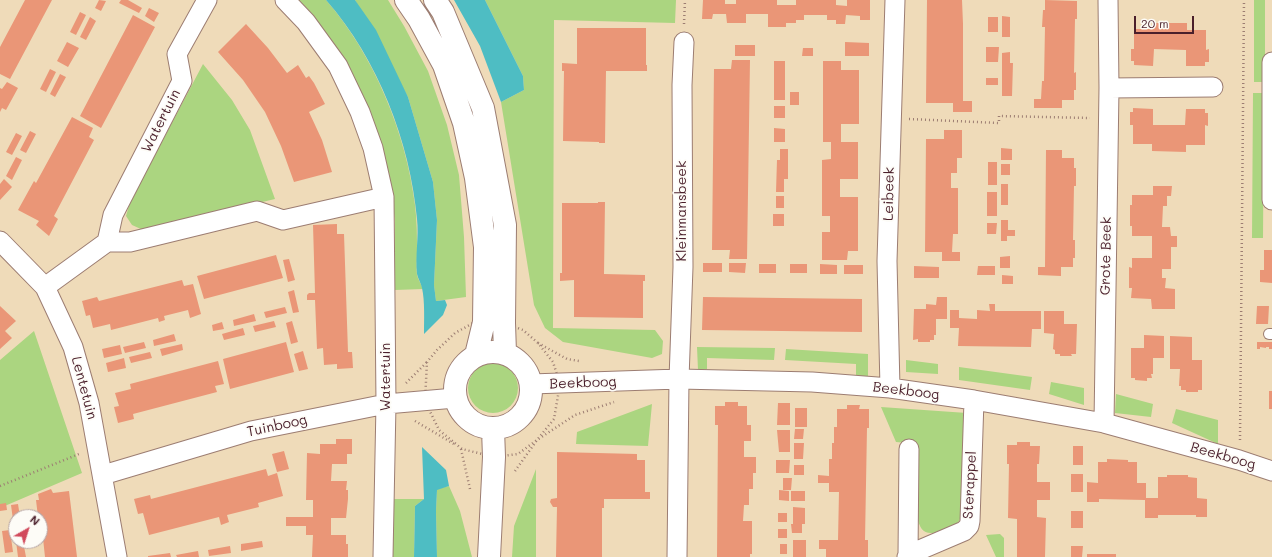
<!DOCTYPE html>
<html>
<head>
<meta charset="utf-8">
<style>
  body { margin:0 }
  #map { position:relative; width:1272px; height:557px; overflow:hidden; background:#efdbb9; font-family:Mali,sans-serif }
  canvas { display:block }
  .north { position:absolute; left:8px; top:509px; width:40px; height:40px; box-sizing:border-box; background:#fdfcf7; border:1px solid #b5a4a5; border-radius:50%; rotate:39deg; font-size:11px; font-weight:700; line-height:16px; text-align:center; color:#4a1f2b }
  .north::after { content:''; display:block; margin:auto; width:14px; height:18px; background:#d1495b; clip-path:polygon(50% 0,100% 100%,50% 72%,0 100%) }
  .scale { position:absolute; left:1134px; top:16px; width:60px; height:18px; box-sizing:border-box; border:2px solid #4a1f2b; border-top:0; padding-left:5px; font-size:12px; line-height:14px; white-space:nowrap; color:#4a1f2b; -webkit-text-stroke:3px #fdfcf7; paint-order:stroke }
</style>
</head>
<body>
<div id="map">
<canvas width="1272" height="557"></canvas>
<div class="north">N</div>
<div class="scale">20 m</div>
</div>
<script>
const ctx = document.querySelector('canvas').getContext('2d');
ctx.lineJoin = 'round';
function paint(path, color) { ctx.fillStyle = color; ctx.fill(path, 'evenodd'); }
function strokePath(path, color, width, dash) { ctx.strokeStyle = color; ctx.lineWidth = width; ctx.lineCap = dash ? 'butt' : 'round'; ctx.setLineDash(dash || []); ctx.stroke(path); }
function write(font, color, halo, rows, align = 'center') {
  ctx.font = font + ' Mali,sans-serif'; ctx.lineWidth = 3.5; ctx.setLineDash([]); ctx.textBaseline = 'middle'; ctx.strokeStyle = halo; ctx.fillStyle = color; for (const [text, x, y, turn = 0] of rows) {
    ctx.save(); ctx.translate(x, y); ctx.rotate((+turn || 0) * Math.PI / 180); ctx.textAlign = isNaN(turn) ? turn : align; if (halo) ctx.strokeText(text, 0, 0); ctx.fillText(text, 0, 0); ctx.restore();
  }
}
const green = new Path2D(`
  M297,0h29c48,55 80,133 89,205 2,16 2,32 2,48 0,7 -1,15 0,22 1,4 4,9 6,14l-28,1v-69l-4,-32z
  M355,0h33l16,26 24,45 19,54 12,50 5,62 2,60 -30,4 -2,-16 3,-65 -4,-38 -25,-85z
  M485,0h191l-1,23 -121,-3 -1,308 102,2 8,11 -1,13 -10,4 -89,-16 -18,-14 -11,-23 -33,-203 23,-12 -1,-14z
  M1254,0h11v82h-11z
  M203,64l29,36 18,30 25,69 -132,31 -11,-5 -6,-9 4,-14z
  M1253,93h11l-1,145h-11z
  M34,331l48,142 -82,35v-148z
  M697,347l78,1 -1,12 -67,-2v11l-9,1z
  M786,349l82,5v23l-12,-1v-12l-71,-4z
  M906,360l32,4v10l-32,-2z
  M468 388a25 25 0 1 1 50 0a25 25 0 1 1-50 0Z
  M959,367l73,10 -2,13 -71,-10z
  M1051,382l33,6v17l-35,-11z
  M1116,394l37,10 -2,13 -36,-4z
  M652,404l-4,42 -72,-2 1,-12z
  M881,407l86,6 -5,101c-3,11 -10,14 -21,17 -15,5 -21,1 -24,-15l1,-72 -22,-2z
  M1176,409l42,11v24l-46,-21z
  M536,469v88h-24l2,-31z
  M449,486l11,25 12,46h-35l-1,-46 1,-22z
  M393,499h31l-9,7 -1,51h-21z
  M1000,534l4,4v19h-8l-10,-22z`);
const water = new Path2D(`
  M326,0h29l21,30 32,67 25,85 4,38 -3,65 2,16 9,-1 2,5 -4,10 -19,19c0,-13 1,-33 -2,-46 -1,-5 -4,-9 -5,-14 -2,-18 2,-37 0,-55 -7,-77 -39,-160 -91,-219z
  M454,0h31l38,76 1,14 -23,12 -21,-56z
  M422,447l24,23 3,16 -12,4 -1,21 1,46h-23l1,-51 9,-7z`);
const building = new Path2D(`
  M25,0h27l-42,79 -10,-5v-27z
  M99,0l7,1 -5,10 -6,-3z
  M121,0h7l14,8 -3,5 -20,-10z
  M703,0h22v4h11v-4h41v5h19v-5h40v5l11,1v-6h23v20h-10v-4l-14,-1 -1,9h-9v-4h-9v-5h-23v5h-8v3h-10v4h-18v-13h-22v9h-19l-1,-9h-13l-1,5h-10z
  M927,0h35l1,24v77h9v11h-19v-9h-27z
  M1045,0l32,1v18h-2l-1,54 2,-1v18h-2v10h-12v8h-28v-9h7l1,-18h2l1,-54h-3l1,-17h2z
  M149,8l10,5 -5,9 -9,-6z
  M80,12l6,3 -10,20 -6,-3z
  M133,15l22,12 -54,101 -21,-12z
  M1002,16l8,1v20h-8z
  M90,17l6,4 -10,19 -6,-3z
  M988,17h10v15h-10z
  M1153,23h34v7h19v20l3,-1v13h-4v4h-19v-16l-32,-1 -1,17 -19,-1v-4h-3v-12h3v-20h19z
  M246,24l22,24 19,25 11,-8 8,13 3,-2 5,7 11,21 -16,8 13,28 10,32 -38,10 -13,-36 -16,-34 -22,-32 -25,-28z
  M577,28h69v37h1v6h-41l-1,72h-6v-1l-36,-1 1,-70h-2v-8l15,1z
  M67,42l12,6 -11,19 -11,-6z
  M845,42l24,1v13h-24z
  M735,45h20v11h-20z
  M986,47h13l-1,15h-12z
  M803,48h10v8h-11z
  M1010,52v11h3l-1,33h-10v-43z
  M732,60h18l-3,199h-18l1,-9h-18l2,-181h17z
  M774,61h11v39h-11z
  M823,61h18v9h18v54h-18v18h17v37h-18v18h18v54h-10l-1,9h-25v-28h8v-16h-8v-56l9,-1v-17h-8z
  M50,69l6,3 -10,20 -6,-3z
  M60,74l6,3 -11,20 -5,-3z
  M986,78h12v7h-12z
  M7,82l11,6 -12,22 -4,-2 -2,4v-24l2,1z
  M790,92h9v13h-9z
  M774,106h11v12h-11z
  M1133,108l20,1v16h32l1,-16h19v4h3v13l-3,-1v20h-19v7l-34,-1v-7h-19v-19h-3v-13h3z
  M72,117l21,11 -4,9 5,3 -40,76 4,3 -9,17 -13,-11 3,-4 -21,-11 16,-29 2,2z
  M774,128l11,1v13h-11z
  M944,130h18v28h-5v15h-6v15h7v46h-5l-1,18h8v9h-18v-9h-17l1,-113h18z
  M30,131l6,3 -10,19 -6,-3z
  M16,133l6,3 -10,19 -6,-3z
  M1001,148l11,1v11h-11z
  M780,149h8v30h-4v13h-8l1,-32h3z
  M1046,150h16v8h12v10h2v18h-2l-1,54h2v18h-2v9h-12v9l-23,-1v-8h7z
  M16,157l6,3 -10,20 -6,-4z
  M988,162h9v23h-9z
  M1001,164h9v11h-9z
  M4,179l8,8 -12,13v-16z
  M1001,184h7v21h-7z
  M1153,186h19l-1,10h-4v10h-4l-1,21h8l1,9h6v11h-6v22h-9v9h4l-1,10 10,1v20h-23l-1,-10 -20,-1 1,-10h-3v-21l3,1v-10h20v-22h-20v-10h-2v-21h2v-10h21z
  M987,192h10v24h-10z
  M776,196h8v12h-8z
  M598,202h7l-1,72 41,1v6h-2v37l-69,-1v-37l-14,1v-8h2v-70h36z
  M773,214h11v12h-11z
  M1001,220h7v10h7v6h-8v5h-6z
  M987,223h10l-1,11h-9z
  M337,224v10h7l4,118h4l1,16 -16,1v-5l-13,1 -1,-17 -6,1 -2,-49h-8v-5l2,-2h6l-2,-68z
  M1264,250h8v33l-12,-1v-12h4z
  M276,255l7,23 -79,21 -7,-23z
  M1010,256v12h-10v-11z
  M289,259l6,21 -7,2 -5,-22z
  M703,263h19v9h-19z
  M729,263h17l-1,10 -16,-1z
  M759,264h17v9h-17z
  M790,264h17v9h-17z
  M820,264l17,1v9h-17z
  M844,265h19v9h-19z
  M914,266l25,1v11h-25z
  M978,266h17v9h-18z
  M1002,275l11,1v8h-11z
  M182,280l2,6 9,-2 8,30 -11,4 -2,-8 -24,6 1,4 -6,2 -1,-4 -47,12 -1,-6 -17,4 -3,-13 -4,1 -4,-15 15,-4 2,4z
  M294,290l5,22 -6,1 -5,-21z
  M703,297l159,2v33l-160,-2z
  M937,297h10v22h-11v16h-2v5h-4v2h-12v-3l-5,1 1,-31h12v-5l10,1z
  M989,304h6v7h46v18h-9l-1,18 -73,-1 1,-18h-9v-18h9v8l18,1v-9l13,1z
  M0,306l16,15 -11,10 7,7 -12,11z
  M1257,306h12l-1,18h-12z
  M285,307l2,6 -21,5 -2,-6z
  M1044,311h20v13h13l-1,30h-5l1,2h-12v-2h-5v-4l-2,-1 1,-15 -10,-1z
  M254,314l2,7 -22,5 -1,-6z
  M274,321l2,6 -21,5 -2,-6z
  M292,321l6,21 -7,2 -5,-21z
  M222,322l2,7 -11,2 -1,-6z
  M243,328l2,7 -21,5 -2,-6z
  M174,334l2,7 -22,5 -1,-6z
  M1144,335l20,1v22h-11v16h-2l1,4h-5v3l-12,-1v-2h-4v-30h13z
  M1170,336l22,1v23h10v30h-4v2h-12v-2h-5v-4h-2l1,-17h-10z
  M144,342l2,6 -21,5 -2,-6z
  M286,342l8,30 -64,17 -7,-30z
  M1257,342h15v7h-3v-2h-3v1l-6,-1v2h-3z
  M182,344l1,6 -21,6 -2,-7z
  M120,345l2,9 -18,4 -2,-9z
  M303,351l5,18 -9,2 -5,-17z
  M150,352l2,6 -21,5 -2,-6z
  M124,358l2,10 -18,4 -2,-9z
  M218,361l6,23 -9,2 2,6 -84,22 1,5 -16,4 -4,-16 5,-1 -4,-13 16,-4 -1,-5z
  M1269,391h3v18h-3z
  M725,402h13v4h9v19h4v16h-7v16h12v16h-3v16h-4v16h-5l-1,16h9v33h-2v3h-33l1,-132h-3v-19h10z
  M778,403h12v22h-13z
  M847,405h13l-1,4h10v19h-2l-2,112h3v17h-42v-8h-7v-9h19l1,-48h-10v-9h-11v-8l11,1v-17h3v-16h2v-16h3v-18h10z
  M795,408h12v19h-12z
  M795,429h9l-1,10h-9z
  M777,430h13v22h-11z
  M336,439h16v15h-5v10h-15l-1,17h16l-1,9h2v9l-2,19h-15v17h15v9h2v13h-36l1,-22h-7v-9h-20v-9h27v-17h-7l1,-47 13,1v-10h16z
  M1017,442h13v4h10l-1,18h-2v18h13v18h-13v17l9,1 -1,39h-28v-38l-9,-1 1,-54h-2v-19h10z
  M794,443h10l-1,16h-9z
  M1073,446h10v19h-10z
  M284,451l5,18 -12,3 -5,-18z
  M557,452l80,2v6h8v32h5v7h-46v9h-2v49h-46l1,-50h-4l-3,-5 1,-3 6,-1z
  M1107,459l21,1v2h9v21h9v15h12v-21h9v-2h21v2l9,1v20l10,1v18h-11v-2h-38v3h-13v-18l-46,-1v3h-12v-20l11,1v-21h9z
  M776,460h14l-1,13h-13z
  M794,465h10v10h-10z
  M266,469l2,7 9,-3 6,23 -25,7 1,4 -32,8 2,7 -8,3 -2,-8 -70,18 -6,-22 -5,1 -4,-15 16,-4 1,4z
  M1071,474h12v18h-12z
  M783,478h9l-1,12h-8z
  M51,489l2,4 16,-2 8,66h-32l-3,-28h-2v-12h-2l-2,-17h3l-1,-6z
  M779,490l10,1v10l-10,-1z
  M791,491h14v10h-14z
  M6,503l1,7 -7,1v-7z
  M18,504l2,13h-4v10h-2l-3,-22z
  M793,507l12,1v16h-3v9h-10l-1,-9h7h-5z
  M1071,511h12v17h-12z
  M778,513h9v9h-9z
  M778,529h9v9h-9z
  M10,530l3,22 -8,1 -3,-22z
  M793,540h13v17h-13z
  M16,541h7l3,16h-8z
  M262,541l1,6 -22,4v-7z
  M780,544h7v10h-7z
  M230,546l1,7 -22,3 -1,-6z
  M1071,546h12l-1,11h-11z
  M198,551l1,6h-22l-1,-2z
  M170,553l1,4h-23v-1z
  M1087,554h29v3h-29z`);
const path = new Path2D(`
  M684,24l1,-24
  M909,119l90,4v-7l91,2
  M475,322l29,1 19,7 15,13 15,19 7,22 -6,35 -17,21 -19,14 -24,3 -32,-8 -23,-19 -14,-29 2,-39 10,-12 18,-17z
  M538,343l29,16 12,2
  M406,383l21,-21
  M415,421l39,23
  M1240,440l4,-440
  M461,449l9,40
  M515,471l22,-31 38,-25 39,-13
  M0,486l79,-32`);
const service = new Path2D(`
  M1269,334h3`);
const minor = new Path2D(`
  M285,0l21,22 32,44 22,46 13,36 11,49 2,207 -3,153
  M1272,62v138
  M1109,88l104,-1
  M0,241l45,46 28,60 16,56 28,154
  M107,242l6,-27 69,-134 -5,-27 30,-54
  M45,287l62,-45h23l127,-31 26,9 101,-23
  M531,384l148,-5 133,3 78,6 84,12 130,23 135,37 33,11
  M890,388l-3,-127 8,-261
  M1104,423l5,-335 -1,-88
  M103,475l148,-44 135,-27 69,-6
  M908,555l56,-24 5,-5 1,-5 4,-121
  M677,557l2,-178 4,-112 -1,-182 2,-43
  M907,557l1,-2 1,-106`);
const tertiary = new Path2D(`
  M406,0l13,19 25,46 20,58 12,55 9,69 -1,75 -8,33
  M435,0l8,12 40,96 22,117 -1,98 1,30
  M455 390a38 38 0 1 1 76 0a38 38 0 1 1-76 0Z
  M489,557l5,-100 -1,-28`);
const streetNames = [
  ["Watertuin",161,121,-63],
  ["Leibeek",889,194,-89],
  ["Kleinmansbeek",682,211,-90],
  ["Grote Beek",1106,256,-89],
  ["Watertuin",386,377,-90],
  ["Beekboog",583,383,-2],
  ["Lentetuin",84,388,75],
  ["Beekboog",906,391,7],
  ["Tuinboog",277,426,-12],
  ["Beekboog",1223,456,16],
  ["Sterappel",970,485,-87]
];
paint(green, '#abd580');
paint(water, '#4ebdc3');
paint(building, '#ea9677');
strokePath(service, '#9c7d72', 12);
strokePath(minor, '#9c7d72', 21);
strokePath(tertiary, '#9c7d72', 24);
strokePath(path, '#9c7d72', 2.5, [1, 3]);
strokePath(service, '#fff', 10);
strokePath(minor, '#fff', 19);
strokePath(tertiary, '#fff', 22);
write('14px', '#4a1f2b', '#fdfcf7', streetNames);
</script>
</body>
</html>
